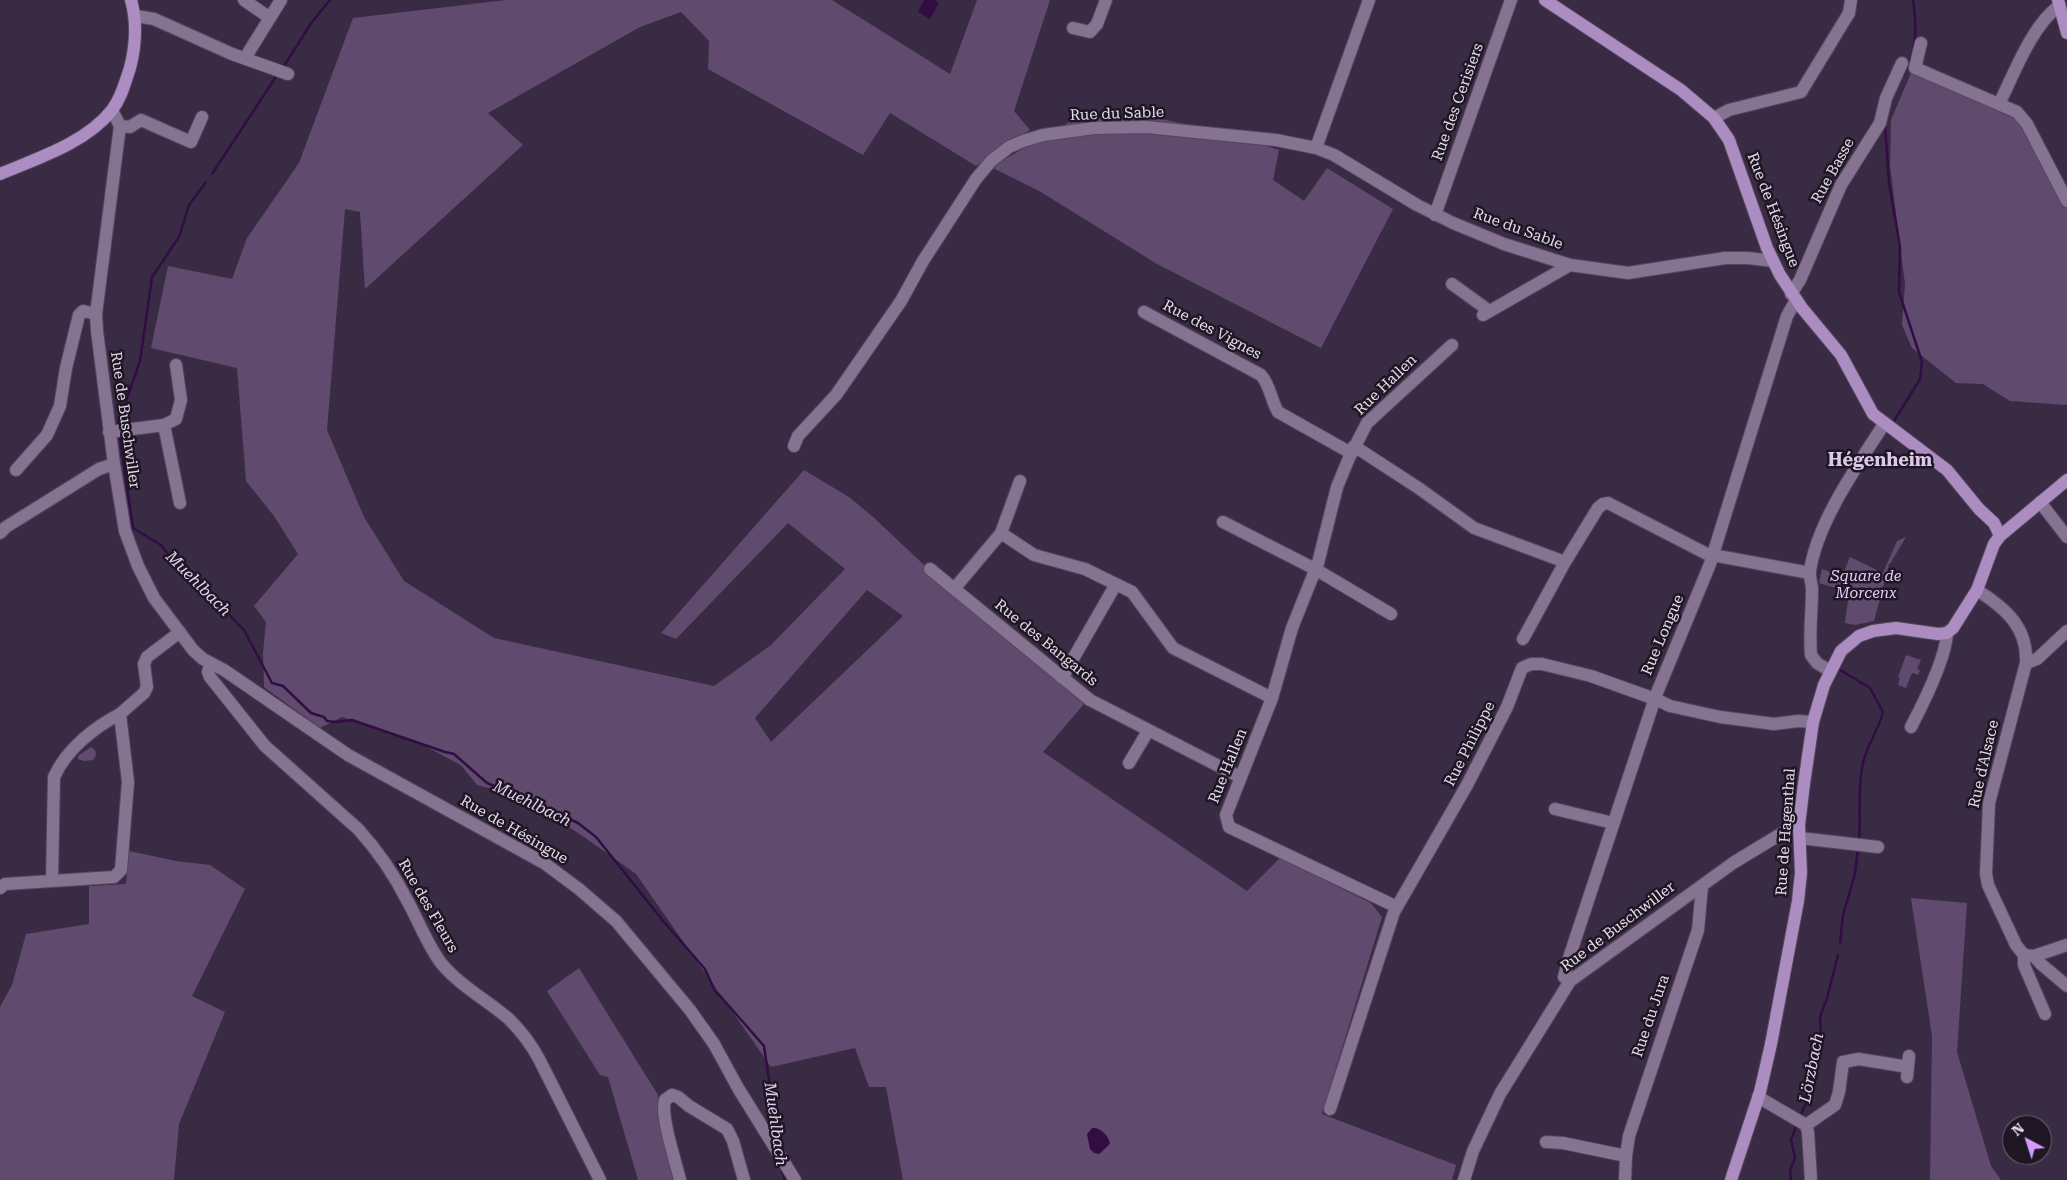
<!DOCTYPE html>
<html>
<head>
<meta charset="utf-8">
<style>
  body { margin:0 }
  #map { position:relative; width:2067px; height:1180px; overflow:hidden; background:#3a2b45; font-family:"Roboto Serif",serif }
  canvas { display:block }
  .north { position:absolute; left:2002px; top:1115px; width:50px; height:50px; box-sizing:border-box; background:#1e1723; border:1px solid #6e6573; border-radius:50%; rotate:320deg; font-size:14px; font-weight:700; line-height:20px; text-align:center; color:#e5dbec }
  .north::after { content:''; display:block; margin:auto; width:18px; height:22px; background:#d59bfb; clip-path:polygon(50% 0,100% 100%,50% 72%,0 100%) }
</style>
</head>
<body>
<div id="map">
<canvas width="2067" height="1180"></canvas>
<div class="north">N</div>
</div>
<script>
const ctx = document.querySelector('canvas').getContext('2d');
ctx.lineJoin = 'round';
function paint(path, color) { ctx.fillStyle = color; ctx.fill(path, 'evenodd'); }
function strokePath(path, color, width, dash) { ctx.strokeStyle = color; ctx.lineWidth = width; ctx.lineCap = dash ? 'butt' : 'round'; ctx.setLineDash(dash || []); ctx.stroke(path); }
function write(font, color, halo, rows, align = 'center') {
  ctx.font = font + ' "Roboto Serif",serif'; ctx.lineWidth = 5; ctx.setLineDash([]); ctx.textBaseline = 'middle'; ctx.strokeStyle = halo; ctx.fillStyle = color; for (const [text, x, y, turn = 0] of rows) {
    ctx.save(); ctx.translate(x, y); ctx.rotate((+turn || 0) * Math.PI / 180); ctx.textAlign = isNaN(turn) ? turn : align; if (halo) ctx.strokeText(text, 0, 0); ctx.fillText(text, 0, 0); ctx.restore();
  }
}
const green = new Path2D(`
  M506,0h326l118,74 27,-74h73l-36,111 16,19 -54,36 -86,-53 -27,42 -155,-86 1,-28 -28,-29 -41,15 -152,86 35,32 -158,144 -5,-77 -15,-3 -18,221 37,87 40,64 90,57 220,48 57,-41 74,-76 -57,-46 -112,116 -15,-6 143,-163 45,27 23,19 100,94 112,94 -41,48 204,139 33,-33 91,45 11,14 -60,197 134,51 -4,15h-549l-17,-93h-17l-14,-39 -84,19 -135,-193 -52,-37 -62,-40 -45,-12 -16,-20 -40,-21 -79,-27 -22,11 -56,-41 -1,-34 3,-31 -12,-16 44,-52 -24,-38 -28,-35 -9,-113 -86,-20 17,-82 64,13 15,-41 52,-75 54,-145zM867,590l36,26 -132,126 -16,-24z
  M1911,73l102,40 54,92v200l-57,-4 -27,-17 -27,-1 -44,-35 -10,-23 3,-41 -15,-118 1,-46z
  M1139,115l68,13 72,22 -6,30 31,21 23,-33 66,41 -72,139 -164,-84 -116,-72 -50,-25 82,-47z
  M1906,537l-16,27h-1l-15,57 -19,4 -10,-2 4,-31 -30,-9 3,-14 20,7 8,-19 33,16 14,-32z
  M1906,655l15,5 -4,9 3,1 -2,5 -6,-2 -6,15 -8,-3 2,-7 -2,-1z
  M91,747l4,3 1,5 -3,5 -9,1 -6,-2v-3z
  M129,851l47,10 34,4 35,24 -53,107 33,16 -46,112 -5,56h-174v-173l12,-22 14,-51 63,-10v-38l37,-2z
  M1911,898l56,5 -10,149 34,114 10,14h-71l2,-144z
  M579,968l79,127v14l16,71h-36l-30,-103 -8,-2 -53,-84z`);
const water = new Path2D(`
  M924,0h10l5,3 -9,16 -12,-7z
  M1092,1128c8,-1 16,7 18,15l-2,3 -9,8 -5,-1 -4,-4 -3,-15z`);
const stream = new Path2D(`
  M282,69l30,-47 18,-22
  M1904,74c13,-24 13,-48 9,-74
  M1885,125l4,58 11,64 -1,45 23,70 -2,17 -26,42
  M212,174l65,-99
  M118,424l22,-63 12,-84 27,-40 10,-32 17,-23
  M120,438l13,90 28,17 16,21 33,29 34,35 28,53 11,3 28,27 13,4 3,4 9,1 16,-2 93,32 9,2 33,29 36,15 14,9 10,1 31,15 18,14 68,85 41,47 10,22 7,7 42,48 14,96
  M1840,670l30,18 13,24c-4,17 -16,33 -20,51 -6,26 -2,52 -4,78
  M1840,943l3,-28 12,-41 3,-25
  M1800,1117l8,-19 -1,-23 14,-38 -1,-20 7,-19 11,-43
  M779,1163l6,17
  M1791,1180l-1,-10 5,-12 -4,-18 6,-16`);
const minor = new Path2D(`
  M244,0l26,18
  M136,16l18,3 78,35 56,20
  M1073,28l17,4 7,-8 9,-24
  M1921,43l-6,25 102,44 10,12 40,77
  M245,58l36,-58
  M1999,104c15,-30 33,-79 60,-98
  M112,110l8,16 -24,188 1,17 17,133 11,67 13,35 16,32 39,52 10,9 21,11 124,85 196,108 35,26 37,32 74,89 24,34 24,44 57,92
  M1714,118l15,-8 72,-18 48,-79 2,-13
  M120,126l10,1 11,-7 50,22 11,-25
  M1316,148l53,-148
  M1435,215l76,-215
  M1452,284l36,26
  M1791,294l9,-14 41,-95 39,-62 6,-25 16,-35
  M1144,312l117,63c9,10 10,25 17,37l73,41
  M1483,315l87,-50
  M164,425l16,78
  M109,432l55,-7 12,-6 5,-19 -5,-35
  M794,446l4,-10 38,-41 65,-94 22,-40 53,-82 15,-18 18,-14 14,-6 20,-6 51,-7 52,-1 130,13 40,8 18,7 83,50 36,18 51,21 66,21 58,8 97,-15h23l25,3
  M1354,446l66,43 54,39 91,34
  M16,470l31,-35 13,-29 6,-38 13,-53 4,-4 13,3
  M2040,502l27,35
  M1223,522l92,47 76,45
  M0,533l6,-6 93,-58 15,-5
  M1001,533l33,22 51,14 47,23 41,56 99,50
  M930,569l160,131 150,77
  M954,589l47,-56 19,-52
  M1977,590c28,18 51,37 49,73l-37,140 -3,71 2,11 28,60 8,10v10l21,49
  M1523,639l42,-77 33,-54 5,-4 5,-1 99,51 103,19
  M211,663l-3,9 2,5 55,69 93,83c20,22 37,47 50,73 11,20 19,42 33,61 19,23 46,37 68,56 12,12 22,25 30,40l61,121
  M2026,663l11,-4 30,-28
  M1830,671l-13,-8 -6,-8c-2,-22 1,-44 1,-65 0,-7 -3,-13 -2,-19 7,-49 48,-106 74,-147
  M1062,678l54,-94
  M1911,727c12,-23 35,-70 36,-94
  M1129,763l19,-32
  M1555,809l58,14
  M1800,838l78,9
  M52,880l2,-103c12,-27 39,-49 66,-63
  M0,888l5,-4 109,-7 7,-7 7,-88 -8,-68 24,-21 3,-6 -3,-23 3,-7 33,-25
  M1397,907l-168,-80 -3,-12 46,-117 20,-70 26,-65 19,-76 12,-29 18,-35 85,-78
  M2024,955l10,1 33,-11
  M2034,956l7,8 26,22
  M1570,981l-6,-4 4,-16 88,-266 54,-131 77,-248 9,-16
  M1907,1077l2,-21
  M1758,1097l48,28 2,7 3,48
  M1330,1109l64,-197 73,-127 40,-78 15,-39 9,-4h11l49,12 64,23 15,7 50,11 54,7 24,-3 15,1
  M1806,1125l29,-20 4,-13 4,-30 16,-3 49,8
  M1546,1142l17,1 63,13
  M680,1180c-4,-18 -20,-64 -15,-80l7,-5 6,2 11,9 38,23 6,12 11,39
  M1464,1180l9,-29 27,-57 70,-113 163,-118 61,-37 5,-1
  M1625,1180l1,-24 3,-20 69,-206 4,-44`);
const major = new Path2D(`
  M1545,0l136,90 33,28 15,22 38,108 13,27 22,33 39,47 32,59 74,56 32,39 15,14 6,13
  M2058,0l9,33
  M0,174c38,-16 86,-31 112,-64 10,-13 13,-28 18,-42 6,-23 7,-46 1,-68
  M1731,1180l29,-88 11,-48 27,-143 3,-28 -2,-48 5,-41 9,-62 11,-37 17,-34 18,-15 14,-5 23,-3 42,6 9,-1 6,-5 24,-38 17,-46 6,-8 67,-56`);
const streetNames = [
  ["Rue des Cerisiers",1458,102,-70],
  ["Rue du Sable",1117,114,-2],
  ["Rue Basse",1833,171,-61],
  ["Rue de Hésingue",1773,210,69],
  ["Rue du Sable",1518,229,20],
  ["Rue des Vignes",1212,330,28],
  ["Rue Hallen",1386,385,-44],
  ["Rue de Buschwiller",125,420,82],
  ["Rue Longue",1663,635,-67],
  ["Rue des Bangards",1046,643,39],
  ["Rue Philippe",1470,744,-63],
  ["Rue d'Alsace",1984,764,-77],
  ["Rue Hallen",1228,766,-68],
  ["Rue de Hésingue",514,830,30],
  ["Rue de Hagenthal",1786,832,-86],
  ["Rue des Fleurs",428,906,60],
  ["Rue de Buschwiller",1618,927,-37],
  ["Rue du Jura",1651,1016,-71]
];
const parkNames = [
  ["Square de",1866,577],
  ["Morcenx",1866,594]
];
const waterNames = [
  ["Muehlbach",198,584,45],
  ["Muehlbach",532,804,26],
  ["Lörzbach",1812,1068,-79],
  ["Muehlbach",775,1124,82]
];
const quarterNames = [
  ["Hégenheim",1880,461]
];
paint(green, '#604b6f');
paint(water, '#310d44');
strokePath(stream, '#310d44', 2.5);
strokePath(minor, '#54475d', 14);
strokePath(major, '#54475d', 14);
strokePath(minor, '#857391', 12);
strokePath(major, '#ac8dc1', 12);
write('15px', '#e5dbec', '#1e1723', streetNames);
write('italic 15px', '#e9cafe', '#1e1723', parkNames);
write('italic 16px', '#e5d1f4', '#1e1723', waterNames);
write('bold 18px', '#dcc9ea', '#1e1723', quarterNames);
</script>
</body>
</html>
